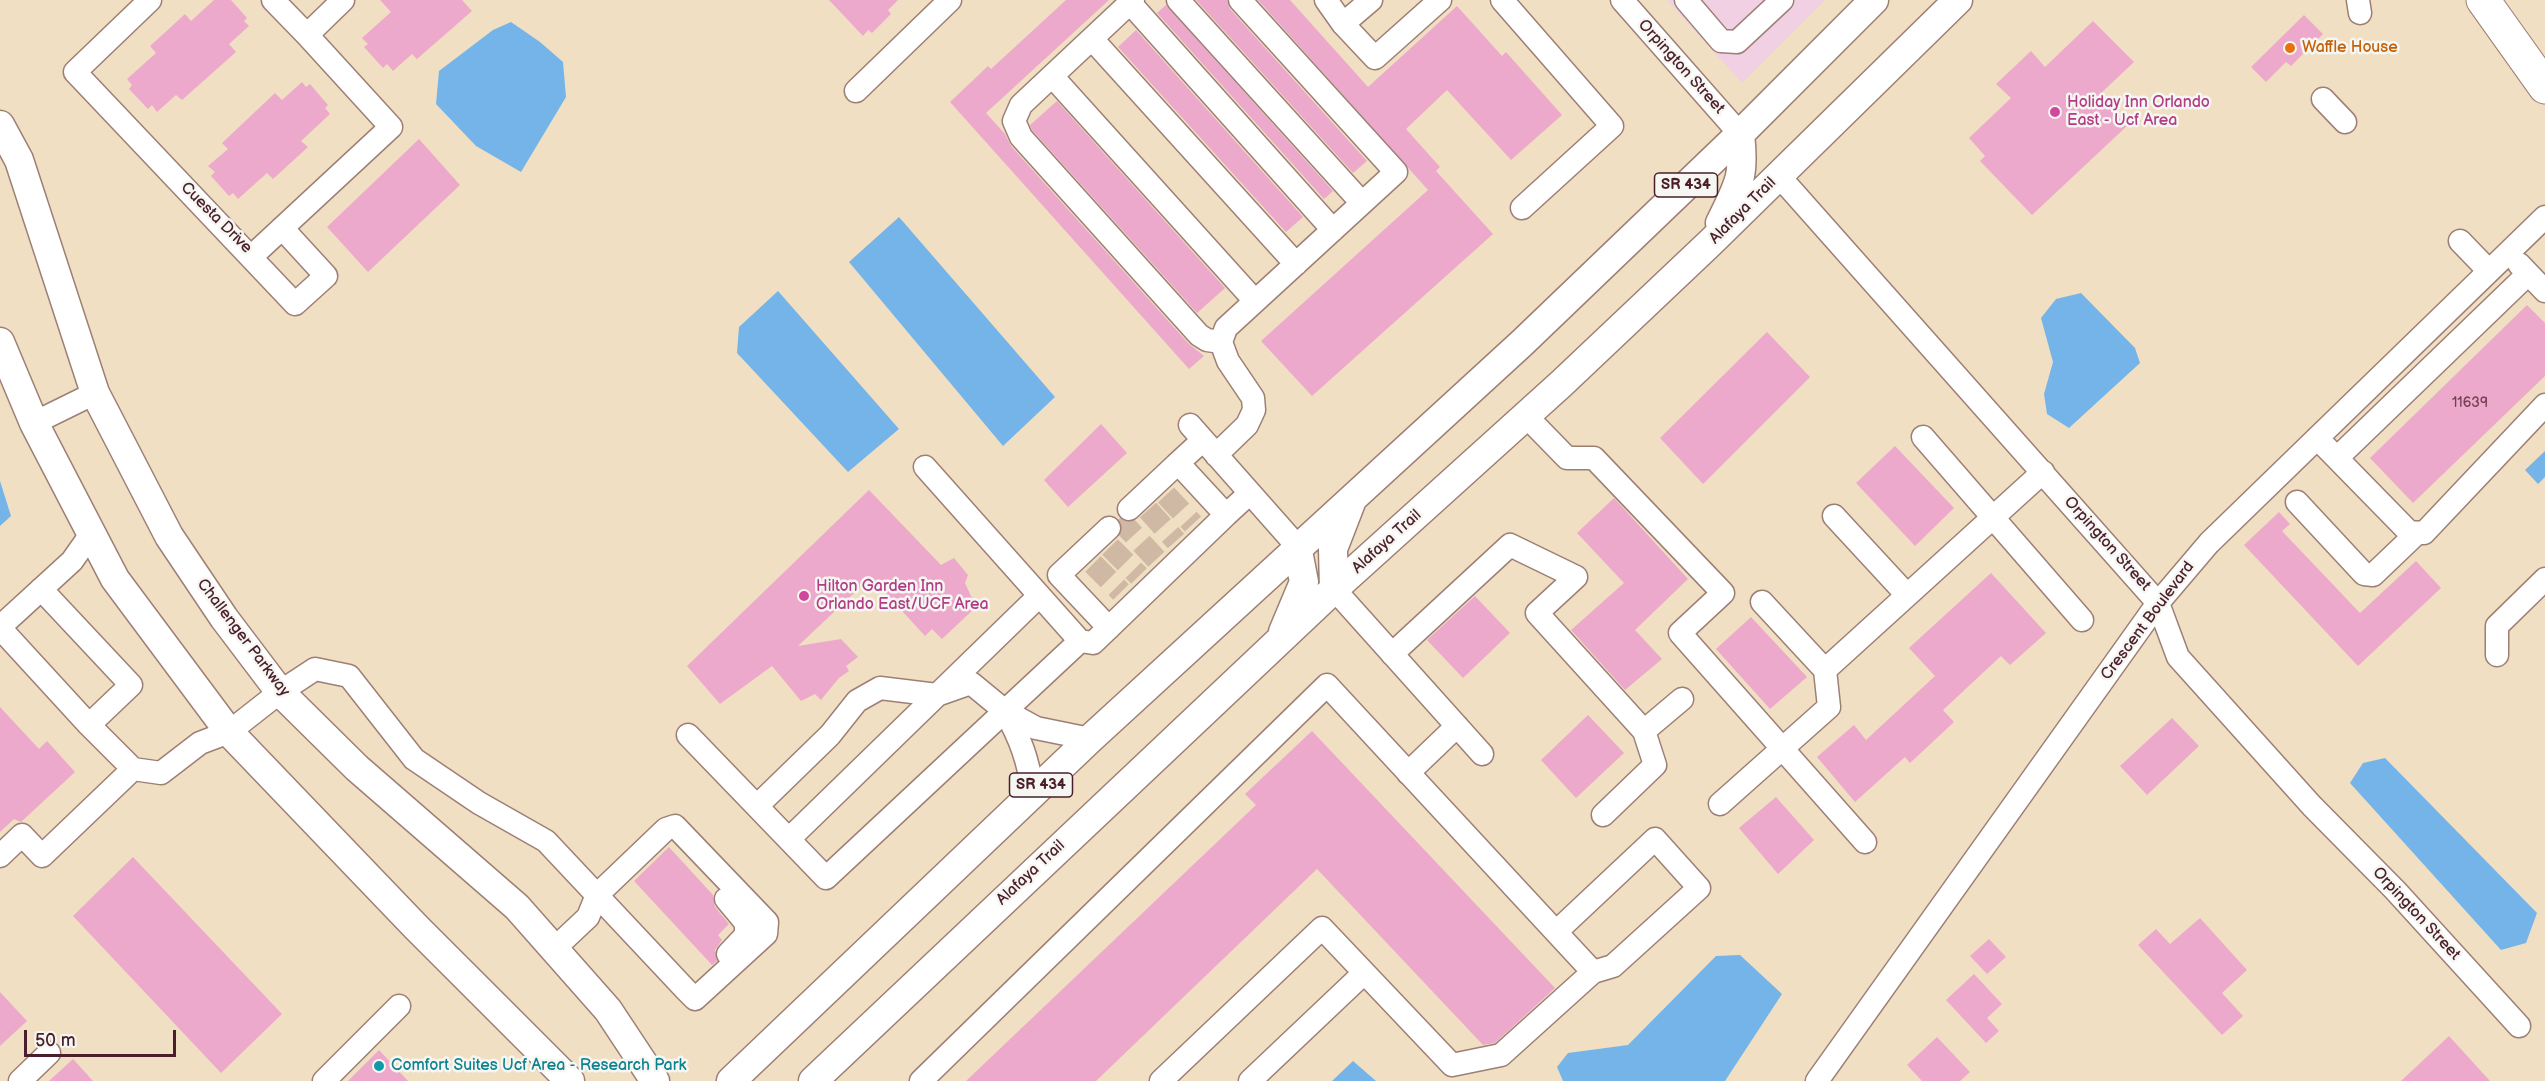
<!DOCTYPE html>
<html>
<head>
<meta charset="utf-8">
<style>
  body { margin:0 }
  #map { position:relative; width:2545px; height:1081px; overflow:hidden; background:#f0dfc2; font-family:"Balsamiq Sans",sans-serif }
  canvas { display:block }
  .scale { position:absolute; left:24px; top:1030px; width:152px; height:27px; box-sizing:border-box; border:3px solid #4a1f2b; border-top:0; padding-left:8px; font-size:18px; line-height:21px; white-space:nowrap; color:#4a1f2b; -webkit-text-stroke:4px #f6f6f2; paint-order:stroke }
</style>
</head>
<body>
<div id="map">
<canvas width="2545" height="1081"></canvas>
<div class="scale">50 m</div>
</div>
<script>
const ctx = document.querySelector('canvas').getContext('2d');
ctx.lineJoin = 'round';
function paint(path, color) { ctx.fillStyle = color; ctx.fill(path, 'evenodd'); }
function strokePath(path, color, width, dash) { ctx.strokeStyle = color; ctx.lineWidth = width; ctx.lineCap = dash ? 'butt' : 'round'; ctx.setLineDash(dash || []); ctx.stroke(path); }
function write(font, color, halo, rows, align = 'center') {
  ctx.font = font + ' "Balsamiq Sans",sans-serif'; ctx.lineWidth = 5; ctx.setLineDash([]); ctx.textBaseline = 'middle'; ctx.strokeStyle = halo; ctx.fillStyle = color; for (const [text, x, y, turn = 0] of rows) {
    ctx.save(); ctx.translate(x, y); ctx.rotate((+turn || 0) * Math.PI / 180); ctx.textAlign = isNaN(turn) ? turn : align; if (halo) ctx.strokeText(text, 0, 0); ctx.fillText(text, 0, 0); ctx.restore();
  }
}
const built = new Path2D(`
  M1667,0h158l-83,83z`);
const water = new Path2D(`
  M511,22l29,20 23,20 3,35 -45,75 -45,-26 -40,-42 3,-33 54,-41z
  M899,217l156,180 -52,49 -154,-184z
  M778,291l121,138 -51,43 -111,-119 2,-26z
  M2081,293l54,55 5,15 -71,65 -22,-14 -3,-20 9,-32 -12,-44 15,-19z
  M2545,451v26l-7,7 -13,-14z
  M0,481l11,35 -11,10z
  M2385,758l152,155 -11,30 -25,7 -151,-167 13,-20z
  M1740,955l42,39 -57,87h-162l-6,-14 11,-14 60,-8 88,-89z
  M1353,1061l23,20h-44z`);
const building = new Path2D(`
  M214,0h17l16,18 -3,3 5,5 -20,18 7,8 -54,48 -6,-5 -19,17 -5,-7 -4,4 -19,-20 3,-4 -5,-6 29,-26 -6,-7 22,-20 13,-12 6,7z
  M380,0h82l10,11 -55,48 -5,-5 -19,17 -6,-7 -4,4 -19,-21 4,-3 -6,-6 29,-26z
  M829,0h69l-10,10 3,4 -19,19 -4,-3 -5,6z
  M1066,0h43l-123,113 19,21 6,12 178,198 15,12 -15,13 -239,-267 38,-36 3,3z
  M1196,0h31l3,9 137,152 -14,12z
  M1258,0h32l78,87 89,-81 45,50 4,-4 56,63 -51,45 -64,-70 -41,39 34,38 -4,4 57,63 -181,162 -51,-55 167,-151z
  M1166,5l167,186 -9,8 -167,-186z
  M2304,15l19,19 -32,32 -5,-4 -20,20 -15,-15z
  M2093,21l41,41 -36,34 29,30 -95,89 -52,-54 5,-5 -16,-18 42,-40 -15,-14 35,-33 14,16z
  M1136,30l167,187 -17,15 -168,-185z
  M302,82l4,5 4,-3 18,21 -3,3 5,6 -29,27 7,6 -35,32 -6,-6 -29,26 -5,-6 -4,3 -18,-20 4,-4 -7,-6 20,-17 -6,-6 53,-50 7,7z
  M1057,101l168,187 -28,25 -165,-183 -2,-5z
  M419,139l41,46 -92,87 -41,-45z
  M2527,305l18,18v53l-132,127 -43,-45z
  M1767,332l43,45 -107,107 -43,-46z
  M1101,424l26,29 -59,54 -24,-27z
  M1895,446l59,62 -39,38 -59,-63z
  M869,490l72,75 13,-7 14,17 -3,8 11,24 -34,32 -10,-10 -7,7 -54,-59 -73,69 43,-7 17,18 -12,9 3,5 -10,7 -18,22 -6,-6 -14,7 -29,-35 -52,38 -33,-38z
  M1614,498l74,81 -53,51 27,29 -37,31 -54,-60 53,-47 -47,-50z
  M2279,512l11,12 -8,7 78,82 56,-52 25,27 -83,78 -114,-121z
  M1991,573l55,60 -36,32 -9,-9 -58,54 11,12 -44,41 -5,-6 -50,45 -38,-45 37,-32 12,15 69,-64 -26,-28z
  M1475,596l35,37 -47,45 -36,-38z
  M1751,617l56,60 -37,32 -54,-60z
  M0,707l39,42 8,-8 28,31 -54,50 -7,-3 -14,13z
  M1588,715l36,38 -48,45 -35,-38z
  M2172,718l27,28 -52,49 -27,-29z
  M1312,731l243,257 -60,55 -12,2 -166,-176 -221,212h-130l290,-276 -11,-11z
  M1776,797l38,43 -36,34 -39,-46z
  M669,847l44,48 2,12 14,17 -11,11 4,5 -7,10 2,11 -5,4 -78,-84z
  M133,857l149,157 -61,59 -148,-157z
  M2200,918l47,52 -25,23 21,23 -21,19 -84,-90 18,-16 14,15z
  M1989,939l17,18 -19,17 -17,-18z
  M1974,974l28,30 -15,14 12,13 -13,12 -40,-43z
  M0,992l27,29 -27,25z
  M2449,1036l41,45h-89z
  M1937,1037l33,35 -10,9h-38l-15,-16z
  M379,1050l29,31h-60z
  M73,1059l20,22h-44z`);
const minorTunnel = new Path2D(`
  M1166,495l27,29
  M1148,510l28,31
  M1119,519l38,41
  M1110,547l29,29
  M1093,564l28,28`);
const minor = new Path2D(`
  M150,0l-75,72 220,232 31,-28 -44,-48
  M273,0l34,35
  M1133,0l-112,105 -7,16 7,16 178,198 8,5 14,2
  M1178,0l184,203
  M1326,0l17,24 32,34 65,-58
  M1502,0l110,126 -90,82
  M1622,0l118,134
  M1686,0l35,41 16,1 45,-42
  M2358,0l2,13
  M1130,3l203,227
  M1343,24l28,-24
  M1092,39l204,225
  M1052,76l203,225
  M856,91l94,-91
  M2323,99l22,23
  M1779,176l379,427 20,54 134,149 83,84 124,136
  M2460,241l29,30
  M251,257l140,-130 -84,-92 36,-35
  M2519,264l26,27
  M1526,416l41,42h27l129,135 -43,40 185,209
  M34,423l61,-30
  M1190,425l107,121
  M1923,437l159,183
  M2317,438l92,94 15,1 121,-128
  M1203,440l-25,23 48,52 24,-22
  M1216,455l31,-30 7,-15 -1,-12 -25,-37 -7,-19 5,-14 170,-156 -156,-172
  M2337,458l191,-184
  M2297,502l67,72 9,1 44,-42
  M1129,509l49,-46
  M1834,516l73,79
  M41,589l90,96 -42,40
  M1334,589l148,165
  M0,627l72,-66 19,-27
  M0,628l89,97 44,44
  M1109,628l-50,-53 50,-47
  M1080,641l13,2 133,-128
  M1392,654l118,-109 66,32 -39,36 107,118 38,-32
  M2497,655v-29l48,-47
  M1825,670l218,-198
  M1005,711c16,29 23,49 28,81
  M688,735l138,143 254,-237 -155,-174
  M1408,773l49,-47
  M1720,804l109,-97 -4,-37 -63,-68
  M757,806l73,-71 27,-34 23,-13 57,7 34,-12 34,28 31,17 54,11
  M1603,815l52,-50 -11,-34
  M789,839l250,-243
  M0,856l22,-21 20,21 91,-87 28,4 39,-30 29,-11 51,-40 35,-23 34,7 65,83 65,44 67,38 140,149 9,9 71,-65 1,-12 -92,-96 -9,3 -69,66 -9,22 -34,32
  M726,899l20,24v12l-18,19
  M1556,932l99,-93 44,49 -86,78 -20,6
  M20,1081l29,-28
  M324,1081l75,-75
  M921,1081l406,-396 266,287 -92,83 -49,10 -130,-137 -161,153
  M1250,1081l114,-108
  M1817,1081l341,-478 51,-60 336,-326`);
const major = new Path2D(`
  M0,125l19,35 76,233 74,143 55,82 56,74 77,76 160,139 91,103 47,71
  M1720,223c19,-39 25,-46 20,-89
  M0,342l34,81 81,156 114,153 187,195 154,154
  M1334,589l-1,-40 19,-49
  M1283,632l21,-50 -7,-36
  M731,1081l359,-342 432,-396 218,-209 134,-134
  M813,1081l521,-492 227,-205 149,-141 248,-243`);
const highway = new Path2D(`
  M2483,0l62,87`);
const markers = [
  [2290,48,6,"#e8710a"],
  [2055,112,6,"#d1479c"],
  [804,596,6,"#d1479c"],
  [379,1066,6,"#0f9aa8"]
];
const numberNames = [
  ["11639",2470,403]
];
const shields = [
  [1686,185,63],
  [1041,785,63]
];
const shieldNames = [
  ["SR 434",1686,185],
  ["SR 434",1041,785]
];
const foodNames = [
  ["Waffle House",2302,48]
];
const streetNames = [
  ["Orpington Street",1681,67,48],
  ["Alafaya Trail",1743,211,-45],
  ["Cuesta Drive",216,218,45],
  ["Alafaya Trail",1387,542,-42],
  ["Orpington Street",2107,544,48],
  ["Crescent Boulevard",2148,621,-53],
  ["Challenger Parkway",243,638,53],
  ["Alafaya Trail",1031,873,-43],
  ["Orpington Street",2416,914,47]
];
const hotelNames = [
  ["Holiday Inn Orlando",2067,103],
  ["East - Ucf Area",2067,121],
  ["Hilton Garden Inn",816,587],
  ["Orlando East/UCF Area",816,605]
];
const cultureNames = [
  ["Comfort Suites Ucf Area - Research Park",391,1066]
];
paint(built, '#f1d0e3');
paint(water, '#75b4e8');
paint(building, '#eda9cb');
strokePath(minorTunnel, '#cfb9a4', 22, [22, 11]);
strokePath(minor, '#9d7f76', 25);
strokePath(major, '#9d7f76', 31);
strokePath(highway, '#9d7f76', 35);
strokePath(minor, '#fff', 22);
strokePath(major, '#fff', 28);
strokePath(highway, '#fff', 33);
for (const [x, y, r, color] of markers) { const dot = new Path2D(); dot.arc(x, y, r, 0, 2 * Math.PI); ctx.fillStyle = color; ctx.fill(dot); strokePath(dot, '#f6f6f2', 2); }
write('14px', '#734253', null, numberNames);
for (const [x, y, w] of shields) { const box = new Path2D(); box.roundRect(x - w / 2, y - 12, w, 24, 4.5); ctx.fillStyle = '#f6f6f2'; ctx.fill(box); strokePath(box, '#4a1f2b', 1.5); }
write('bold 15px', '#4a1f2b', null, shieldNames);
write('16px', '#c56008', '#f6f6f2', foodNames, 'left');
write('16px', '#4a1f2b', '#f6f6f2', streetNames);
write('16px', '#b23c85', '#f6f6f2', hotelNames, 'left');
write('16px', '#0d838f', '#f6f6f2', cultureNames, 'left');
</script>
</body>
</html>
